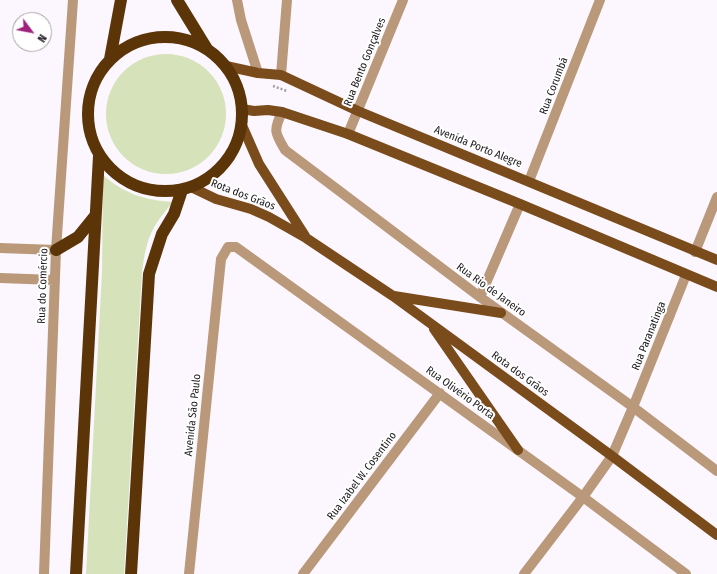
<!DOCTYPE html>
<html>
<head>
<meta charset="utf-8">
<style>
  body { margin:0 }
  #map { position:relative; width:717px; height:574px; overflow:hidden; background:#fcf6fe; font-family:"Fira Sans Condensed",sans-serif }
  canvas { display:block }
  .north { position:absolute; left:12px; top:12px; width:40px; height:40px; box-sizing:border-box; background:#fff; border:1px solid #a5a3a5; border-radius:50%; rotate:122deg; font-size:11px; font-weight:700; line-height:16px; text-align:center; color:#1d191e }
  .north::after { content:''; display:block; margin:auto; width:14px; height:18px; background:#9e237a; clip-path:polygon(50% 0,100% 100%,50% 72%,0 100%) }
</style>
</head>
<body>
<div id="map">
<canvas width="717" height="574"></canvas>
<div class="north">N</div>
</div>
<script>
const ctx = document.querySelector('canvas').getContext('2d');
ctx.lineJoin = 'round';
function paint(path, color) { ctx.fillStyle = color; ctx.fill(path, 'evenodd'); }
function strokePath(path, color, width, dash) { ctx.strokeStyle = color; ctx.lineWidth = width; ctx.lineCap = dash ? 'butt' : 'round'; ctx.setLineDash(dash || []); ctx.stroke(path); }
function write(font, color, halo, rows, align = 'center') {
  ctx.font = font + ' "Fira Sans Condensed",sans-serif'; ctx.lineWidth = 4; ctx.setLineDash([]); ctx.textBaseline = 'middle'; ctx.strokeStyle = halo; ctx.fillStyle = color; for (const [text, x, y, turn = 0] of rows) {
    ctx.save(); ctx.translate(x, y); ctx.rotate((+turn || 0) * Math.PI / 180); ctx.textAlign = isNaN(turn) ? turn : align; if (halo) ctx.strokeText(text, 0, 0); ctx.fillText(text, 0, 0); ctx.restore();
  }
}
const green = new Path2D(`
  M106 114a60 60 0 1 1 120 0a60 60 0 1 1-120 0Z
  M103,175c22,19 41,25 70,27 -23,27 -26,35 -31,70l-18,302h-38l16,-302z`);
const path = new Path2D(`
  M273,86l14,5`);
const minor = new Path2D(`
  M237,0l4,20 17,53
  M281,75l6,-75
  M282,112c-9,19 -7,21 3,38l195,147 153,110 84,64
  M348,134l55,-134
  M529,181l71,-181
  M0,248l56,2
  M695,252l22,-55
  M0,278l55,2
  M480,297l40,-93
  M44,574l12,-324 17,-250
  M189,574l32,-315 7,-12h8l347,250 103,77
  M303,574l137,-181
  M524,574l59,-77 29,-41 21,-49 53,-132`);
const major = new Path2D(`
  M226,66l32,7 23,2 77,36 359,149
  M242,109l12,2 14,-1 14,2 66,22 172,70 197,83
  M241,123l18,41 46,72
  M191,187l25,12 35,10 18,8 37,21 87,58 219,160 105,79
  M394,296l107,17
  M434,329l84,121`);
const highway = new Path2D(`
  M177,0l30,49
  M88 114a77 77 0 1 1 154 0a77 77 0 1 1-154 0Z
  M110,59l11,-59
  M56,250l22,-13 17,-21
  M76,574l23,-418
  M131,574l18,-300 13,-40 12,-20 8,-24`);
const streetNames = [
  ["Rua Bento Gonçalves",365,62,-68],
  ["Rua Corumbá",554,86,-69],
  ["Avenida Porto Alegre",478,147,22],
  ["Rota dos Grãos",243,195,21],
  ["Rua do Comércio",43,286,-88],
  ["Rua Rio de Janeiro",491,290,36],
  ["Rua Paranatinga",649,336,-68],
  ["Rota dos Grãos",520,374,36],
  ["Rua Olivério Porta",460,393,36],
  ["Avenida São Paulo",193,415,-84],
  ["Rua Izabel W. Cosentino",362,476,-53]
];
paint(green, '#d5e2ba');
strokePath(path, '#a29da4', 2.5, [2, 2]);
strokePath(minor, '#ba987a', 10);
strokePath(major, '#7a4b1b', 10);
strokePath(highway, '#5b3408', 12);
write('11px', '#1d191e', '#fff', streetNames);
</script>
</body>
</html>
